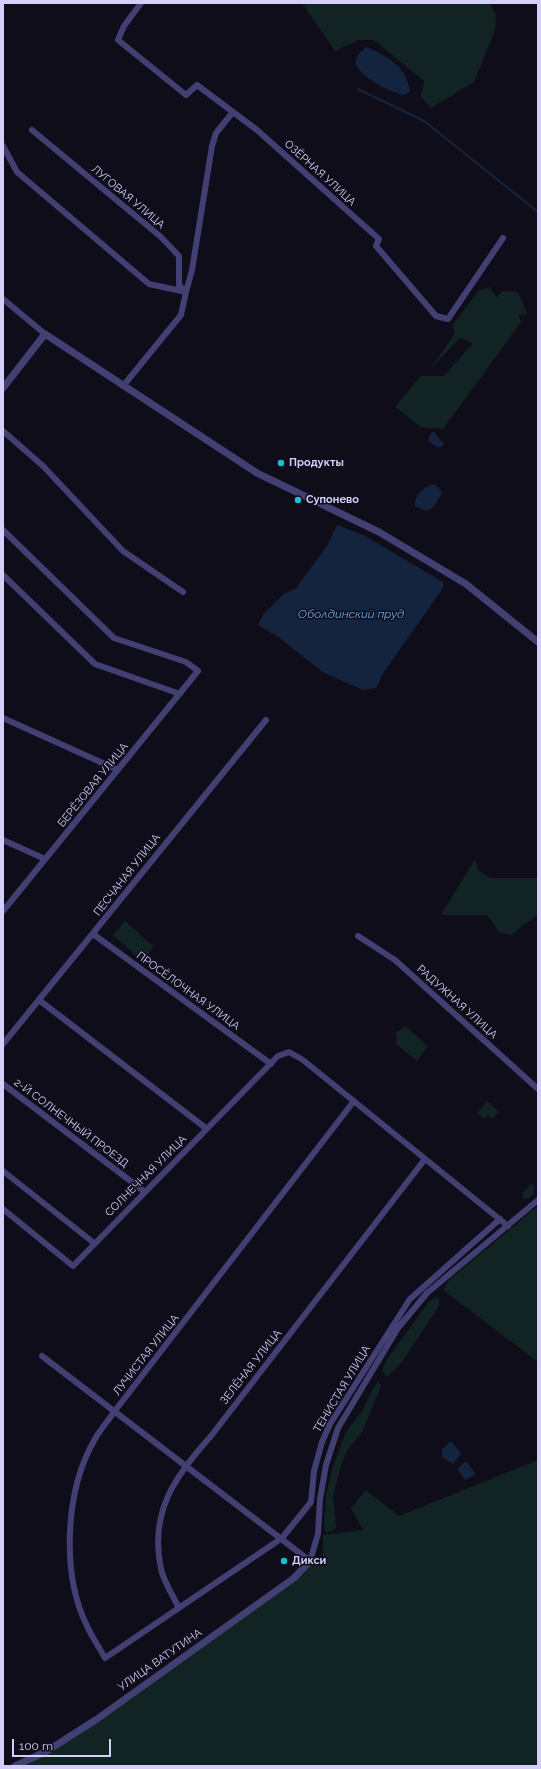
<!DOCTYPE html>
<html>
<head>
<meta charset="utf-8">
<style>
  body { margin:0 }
  #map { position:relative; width:541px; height:1769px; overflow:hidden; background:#100d1b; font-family:Raleway,sans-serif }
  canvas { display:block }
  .frame { position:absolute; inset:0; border:4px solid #d4cef8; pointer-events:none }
  .scale { position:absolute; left:12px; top:1739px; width:99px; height:18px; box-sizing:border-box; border:2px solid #d4cef8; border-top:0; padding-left:5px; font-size:12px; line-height:14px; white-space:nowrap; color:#d4cef8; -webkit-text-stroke:3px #100d1b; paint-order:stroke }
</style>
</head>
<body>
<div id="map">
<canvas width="541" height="1769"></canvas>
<div class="frame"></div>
<div class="scale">100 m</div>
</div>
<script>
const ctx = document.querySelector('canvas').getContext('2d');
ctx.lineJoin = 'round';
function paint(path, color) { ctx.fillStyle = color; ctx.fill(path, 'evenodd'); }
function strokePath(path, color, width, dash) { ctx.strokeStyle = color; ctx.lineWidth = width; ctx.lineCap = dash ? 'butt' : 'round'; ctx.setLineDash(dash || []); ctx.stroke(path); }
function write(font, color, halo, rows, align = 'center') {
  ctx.font = font + ' Raleway,sans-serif'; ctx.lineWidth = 3; ctx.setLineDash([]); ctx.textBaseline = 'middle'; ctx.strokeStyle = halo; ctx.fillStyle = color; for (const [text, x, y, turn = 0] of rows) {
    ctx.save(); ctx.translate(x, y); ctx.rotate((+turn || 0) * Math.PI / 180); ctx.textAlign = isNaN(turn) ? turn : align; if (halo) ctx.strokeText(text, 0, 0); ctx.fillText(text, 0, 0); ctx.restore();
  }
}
const green = new Path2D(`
  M302,3h187l7,11 -1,16 -21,52 -43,26 -10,-11 3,-16 -50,-41h-16l-23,11z
  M489,287l8,10 6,-6 15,1 9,22 -8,2 2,6 -78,107 -22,-2 -26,-20 26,-31h23l29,-33 -13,-5 -29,30 24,-35 -3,-7 26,-35z
  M475,859l4,12 11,7h48v36l-27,21 -11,-2 -13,-18h-46z
  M125,921l29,26 -12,14 -29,-26z
  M405,1026l23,20 -11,15 -22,-18 2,-4 -2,-5z
  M487,1101l12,11 -7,7 -4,-4 -4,4 -7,-6z
  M531,1183l4,3 -1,7 -5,5 -6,1v-6z
  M538,1206v156l-95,-72 6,-10z
  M439,1297v8l-2,4 -35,53 -15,15 -5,-6 5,-12 41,-56 6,-5z
  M378,1381l3,5 -19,46 -14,17 -7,16 -8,31 3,31 -2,3 -8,3 -2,-7 2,-30 6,-27 14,-37 16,-21 9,-19z
  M538,1460v306h-523l33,-15 246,-173 16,-17 13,4v-30l40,-5 -12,-22 15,-18 33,26z`);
const water = new Path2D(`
  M366,47c22,10 41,19 44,45l-7,3c-16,-5 -41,-16 -48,-32l3,-8z
  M434,432l10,12 -3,3h-4l-9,-6 3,-8z
  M434,484l7,6 1,3 -8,14 -8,4 -11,-5c-1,-10 9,-20 19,-22z
  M337,525l26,10 80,47v6l-59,84 -8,16 -13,2 -39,-17 -47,-37 -19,-11 5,-10 21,-21 12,-6 31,-42z
  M451,1441l10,12 -8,11 -11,-7v-8z
  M466,1461l10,13 -11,6 -8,-11z`);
const stream = new Path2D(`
  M358,89l66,32 114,91`);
const minor = new Path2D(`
  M141,3l-17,23 -6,14 68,55 11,-10 60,45 122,109 -3,7 60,70 12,3 55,-81
  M32,130l129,107 18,19v29l7,7 -5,23 -58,71
  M3,146l14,26 132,112 37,8 6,-22 20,-124 4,-13 17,-21
  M3,299l42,35
  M3,431l40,35 80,85 60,41
  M3,530l111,108 72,24 12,9 -195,240
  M3,575l92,89 85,30
  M3,718l115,52
  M3,840l42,19
  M93,934l178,130
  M358,936l37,24 143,129
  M39,1000l168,129
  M3,1044l263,-324
  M3,1084l142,108
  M354,1101l-240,311c-6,9 -14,18 -19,27 -30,51 -34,134 -8,187 5,11 12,21 18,32l177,-120 29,-36 3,-31 8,-29 8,-18 80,-125 90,-80
  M3,1171l91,72
  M3,1209l70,57 205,-210 11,-4 14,8 205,166
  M42,1356l268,205 8,-27 2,-35 6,-34 12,-37 60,-100 29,-35 111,-93
  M179,1608c-6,-12 -15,-26 -18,-39 -12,-57 14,-93 50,-133l214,-277`);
const tertiary = new Path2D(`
  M3,388l42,-54 212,139 122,59 87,52 72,58
  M15,1766l32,-15 50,-32 197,-141 16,-17`);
const markers = [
  [281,463,4,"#1ebdd4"],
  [298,500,4,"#1ebdd4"],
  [284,1561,4,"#1ebdd4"]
];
const streetNames = [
  ["ОЗЁРНАЯ УЛИЦА",320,173,42],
  ["ЛУГОВАЯ УЛИЦА",128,197,40],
  ["БЕРЁЗОВАЯ УЛИЦА",93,785,-51],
  ["ПЕСЧАНАЯ УЛИЦА",127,875,-52],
  ["ПРОСЁЛОЧНАЯ УЛИЦА",188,991,36],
  ["РАДУЖНАЯ УЛИЦА",457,1002,42],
  ["2-Й СОЛНЕЧНЫЙ ПРОЕЗД",71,1123,37],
  ["СОЛНЕЧНАЯ УЛИЦА",146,1176,-45],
  ["ЛУЧИСТАЯ УЛИЦА",146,1355,-52],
  ["ЗЕЛЁНАЯ УЛИЦА",251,1367,-52],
  ["ТЕНИСТАЯ УЛИЦА",342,1389,-59],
  ["УЛИЦА ВАТУТИНА",160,1660,-35]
];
const poiNames = [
  ["Продукты",289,463],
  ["Супонево",306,500],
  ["Дикси",292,1561]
];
const waterNames = [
  ["Оболдинский пруд",351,614]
];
paint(green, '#112423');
paint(water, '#14243e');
strokePath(stream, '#14243e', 2);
strokePath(minor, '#423f73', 6);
strokePath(tertiary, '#423f73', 7);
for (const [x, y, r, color] of markers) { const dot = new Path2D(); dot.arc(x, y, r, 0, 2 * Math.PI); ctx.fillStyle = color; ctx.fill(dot); strokePath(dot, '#100d1b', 1.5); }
write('11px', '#d4cef8', '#100d1b', streetNames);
write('bold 11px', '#d4cef8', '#100d1b', poiNames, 'left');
write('italic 12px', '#6aabea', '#100d1b', waterNames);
</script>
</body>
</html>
